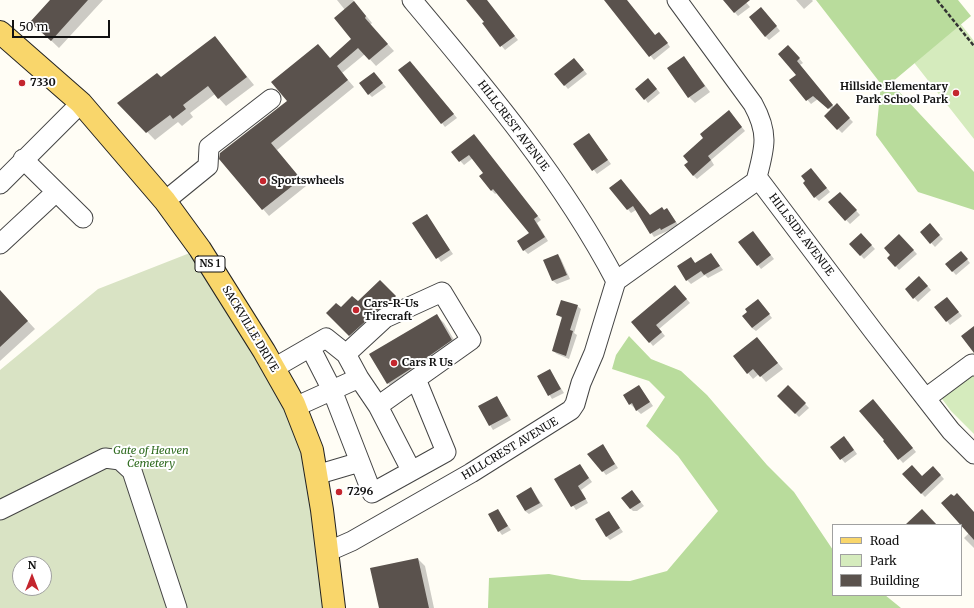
<!DOCTYPE html>
<html>
<head>
<meta charset="utf-8">
<style>
  body { margin:0 }
  #map { position:relative; width:974px; height:608px; overflow:hidden; background:#fffdf5; font-family:Merriweather,serif }
  canvas { display:block }
  .legend { position:absolute; left:832px; top:524px; width:130px; height:72px; box-sizing:border-box; background:#fff; border:1px solid #a0a0a0; margin:0; padding:5px 7px; list-style:none; font-size:12px; color:#111 }
  .legend li { display:flex; align-items:center; gap:8px; height:20px }
  .legend b { width:20px; border:1px solid #a0a0a0 }
  .north { position:absolute; left:12px; top:556px; width:40px; height:40px; box-sizing:border-box; background:#fff; border:1px solid #a0a0a0; border-radius:50%; rotate:0deg; font-size:11px; font-weight:700; line-height:16px; text-align:center; color:#111 }
  .north::after { content:''; display:block; margin:auto; width:14px; height:18px; background:#c4262e; clip-path:polygon(50% 0,100% 100%,50% 72%,0 100%) }
  .scale { position:absolute; left:12px; top:20px; width:98px; height:18px; box-sizing:border-box; border:2px solid #111; border-top:0; padding-left:5px; font-size:12px; line-height:14px; white-space:nowrap; color:#111; -webkit-text-stroke:3px #fff; paint-order:stroke }
</style>
</head>
<body>
<div id="map">
<canvas width="974" height="608"></canvas>
<ul class="legend">
<li><b style="height:5px;background:#f9d66b"></b>Road</li>
<li><b style="height:11px;background:#d5ebbd"></b>Park</li>
<li><b style="height:11px;background:#5a524d"></b>Building</li>
</ul>
<div class="north">N</div>
<div class="scale">50 m</div>
</div>
<script>
const ctx = document.querySelector('canvas').getContext('2d');
ctx.lineJoin = 'round';
function paint(path, color) { ctx.fillStyle = color; ctx.fill(path, 'evenodd'); }
function strokePath(path, color, width, dash) { ctx.strokeStyle = color; ctx.lineWidth = width; ctx.lineCap = dash ? 'butt' : 'round'; ctx.setLineDash(dash || []); ctx.stroke(path); }
function write(font, color, halo, rows, align = 'center') {
  ctx.font = font + ' Merriweather,serif'; ctx.lineWidth = 4; ctx.setLineDash([]); ctx.textBaseline = 'middle'; ctx.strokeStyle = halo; ctx.fillStyle = color; for (const [text, x, y, turn = 0] of rows) {
    ctx.save(); ctx.translate(x, y); ctx.rotate((+turn || 0) * Math.PI / 180); ctx.textAlign = isNaN(turn) ? turn : align; if (halo) ctx.strokeText(text, 0, 0); ctx.fillText(text, 0, 0); ctx.restore();
  }
}
const green = new Path2D(`
  M949,9l25,32v98l-73,-93z
  M974,353v81l-23,-23 -17,-23z`);
const forest = new Path2D(`
  M816,0h142l13,16 -80,67 83,89v38l-56,-18 -42,-57 5,-51z
  M629,336l22,23 30,12 26,24 60,70 27,27 39,58v45h52l16,13h-413l1,-30 60,-4 33,6 48,1 37,-10 51,-60 -40,-55 -32,-30 19,-29 -16,-16 -37,-12 4,-14z`);
const cemetery = new Path2D(`
  M200,249l94,155 40,204h-334v-238l98,-81zM20,564h24v24h-24z`);
const shadow = new Path2D(`
  M51,0h52l-44,48 -20,-19z
  M337,0h16l19,23 -2,2 24,26 -18,15 -11,-12 -23,19 12,14 -77,63 29,36 -37,30 -49,-57 68,-58 30,-56 12,14 23,-20 -8,-29z
  M467,0h19l32,40 -13,10 -22,-26 2,-2z
  M605,0h21l29,36 8,1 7,10 -16,13z
  M724,0h20l6,7 -12,9z
  M796,0h16l1,1 -9,8z
  M765,12l15,19 -11,9 -4,-4z
  M215,37l39,48 -28,21 -11,-12 -25,19 3,4 -11,9 -4,-4 -23,18 -36,-37 42,-25z
  M792,50l11,13 -3,2 34,42 2,-2 17,17 -11,11 -17,-17 6,-6 -13,-11 -7,5 -21,-24 7,-5z
  M684,57l26,35 -15,11 -6,-6z
  M578,63l9,11 -19,15 -13,-15z
  M414,66l43,52 -12,9 -45,-57z
  M377,77l9,10 -14,10 -3,-3z
  M652,83l8,10 -12,10 -3,-4z
  M732,115l13,16 -34,29 3,5 -17,14 -4,-4z
  M592,138l19,26 -14,10 -22,-29z
  M477,139l64,81 -4,3 11,18 -20,13 -4,-4 6,-16 -33,-41 -2,1 -4,-4 -6,-17 -12,-15 -9,7 -12,-13z
  M815,173l15,19 -11,9 -4,-4z
  M611,189l39,27 17,-7 12,17 -25,11 -18,-27 -5,3z
  M840,193l20,22 -10,9 -20,-21z
  M426,215l27,39 -12,8 -27,-39z
  M933,228l10,11 -8,8 -14,-15z
  M861,234l14,15 -11,10 -14,-15z
  M899,235l18,19 -18,16 -10,-12z
  M756,236l18,23 -13,10 -3,-4z
  M711,254l12,16 -15,8 -3,-3 -14,9 -4,-4 4,-22 5,6z
  M558,255l3,4 9,20 -13,5 -4,-3 -8,-21z
  M964,256l6,7 -14,12 -10,-11z
  M380,281l23,24 -45,38 -30,-30 30,-10z
  M923,281l8,9 -13,12 -12,-13z
  M679,290l11,13 -31,26 6,7 -12,10 -20,-24z
  M0,291l35,38 -35,32z
  M950,302l12,14 -12,9 -3,-4z
  M761,304l11,14 -16,13 -4,-3z
  M577,306l4,3 -7,24 3,2 -8,24 -12,-5 -4,-3 10,-32 -5,-4z
  M436,315l8,8 15,25 -64,43 -7,-8z
  M757,338l26,31 -17,13 -7,-8 -6,5 -5,-6z
  M549,370l15,23 -12,6 -14,-23z
  M639,386l14,20 -12,8 -11,-10 -6,-8z
  M788,386l21,22 -10,9 -21,-21z
  M497,397l14,23 -18,10 -14,-23z
  M877,404l39,48 -13,11 -19,-21 2,-2z
  M848,441l9,13 -12,9 -14,-16z
  M603,445l15,23 -12,7 -17,-21z
  M580,465l12,17 -11,8 7,13 -12,7 -20,-30z
  M933,467l11,12 -19,18 -22,-23 19,3z
  M531,488l12,18 -14,8 -4,-3z
  M635,495l9,11 -7,5h-4l-4,-4z
  M497,510l14,20 -9,5 -3,-4z
  M609,512l14,20 -13,8 -4,-4z
  M974,514v34l-10,-10 5,-5z
  M418,559l7,7 9,42h-54z`);
const building = new Path2D(`
  M50,0h38l-37,41 -21,-19z
  M466,0h21l28,36 -15,11 -18,-24 2,-1z
  M604,0h23l28,35 4,-3 9,11 -19,14z
  M723,0h27l-16,13z
  M354,1l12,15 -1,2 23,26 -19,16 -11,-12 -21,18 11,14 -77,63 30,36 -39,31 -43,-51 1,-6 67,-52 -16,-19 47,-38 12,14 21,-19 -17,-21z
  M761,7l16,19 -12,11 -16,-20z
  M215,36l32,41 -29,22 -10,-13 -25,19 3,4 -13,10 -3,-4 -24,18 -29,-30 40,-30 4,4z
  M788,45l12,13 -3,3 36,44 -5,4 -15,-13 -7,5 -17,-21 7,-5 -18,-21z
  M684,56l21,30 -17,12 -21,-30z
  M574,58l10,12 -20,16 -10,-12z
  M410,61l44,53 -13,10 -43,-54z
  M374,72l9,11 -15,12 -9,-12z
  M648,78l9,11 -13,11 -9,-11z
  M837,103l13,15 -13,12 -13,-14z
  M729,110l13,17 -34,29 3,4 -18,16 -9,-11 4,-3 -5,-6 20,-18 -3,-4z
  M589,133l19,27 -16,11 -19,-27z
  M474,134l64,82 -4,3 11,18 -22,14 -6,-10 12,-8 -36,-44 -2,2 -12,-15 4,-3 -14,-18 -10,7 -8,-10z
  M811,168l16,20 -13,10 -11,-15 2,-2 -4,-5z
  M621,179l29,36 12,-8 2,3 3,-2 9,14 -15,8 -1,-2 -10,6 -17,-28 -6,4 -18,-22z
  M840,192l17,18 -12,11 -17,-19z
  M427,214l23,36 -14,9 -24,-36z
  M930,223l10,12 -10,9 -10,-12z
  M753,231l18,24 -14,11 -19,-24z
  M861,233l11,12 -12,11 -11,-12z
  M899,234l15,16 -19,17 -8,-9 3,-3 -6,-7z
  M961,251l7,8 -16,13 -7,-8z
  M711,253l9,13 -16,9 -3,-4 -15,10 -9,-15 14,-9 4,6z
  M558,254l9,21 -15,6 -9,-21z
  M919,276l9,10 -15,13 -8,-10z
  M380,280l16,16 -8,9 -10,5 -29,26 -23,-23 10,-10 5,4 11,-11 6,5z
  M675,285l12,14 -31,26 6,7 -13,11 -18,-21z
  M0,290l28,31 -28,26z
  M947,297l12,15 -13,10 -12,-15z
  M758,299l12,15 -18,14 -10,-12 5,-4 -2,-3z
  M561,300l17,5 -8,25 3,1 -7,25 -14,-5 10,-34 -6,-2z
  M437,314l15,26 -40,28 -25,16 -18,-30z
  M974,326v27l-13,-17z
  M757,337l21,26 -18,14 -7,-8 -6,5 -14,-18z
  M550,369l11,20 -13,7 -11,-20z
  M639,385l11,17 -14,9 -4,-8 -3,2 -6,-10z
  M788,385l18,18 -11,11 -18,-18z
  M497,396l11,20 -19,10 -11,-20z
  M873,399l40,49 -15,12 -15,-19 1,-1 -25,-29z
  M844,436l10,14 -14,10 -10,-13z
  M603,444l12,20 -13,8 -15,-18z
  M580,464l9,14 -11,8 8,13 -15,8 -17,-28z
  M912,465l10,11 11,-10 8,9 -20,19 -19,-20z
  M531,487l9,16 -15,8 -9,-15z
  M632,490l9,12 -11,7 -9,-11z
  M957,493l17,19v28l-33,-37 10,-9 3,2z
  M498,509l10,17 -10,6 -10,-18z
  M922,509l15,16h-32z
  M609,511l11,17 -14,9 -11,-18z
  M418,558l11,50h-50l-9,-40z`);
const path = new Path2D(`
  M937,0l37,46`);
const minor = new Path2D(`
  M412,0c74,88 150,178 204,281
  M677,0l76,104c16,29 12,43 4,73l117,155 77,99 23,23
  M23,159l60,59
  M0,184l81,-81
  M165,201l43,-35 1,-19 62,-48
  M0,244l56,-52
  M310,347l22,43 40,103 74,-41 -30,-73
  M274,368l52,-30 20,16
  M926,398l46,-34 2,2
  M378,406l33,64
  M295,407l64,-29 19,28 93,-66 -29,-48 -57,26 -39,36 13,24
  M316,475l44,-13
  M0,510l105,-52 15,2 12,11 45,137
  M327,552l25,-11 119,-68 100,-63 4,-6 6,-21 13,-30 22,-72 143,-102`);
const major = new Path2D(`
  M0,32l81,71 84,98 35,48 64,102 30,53 18,46 10,60 12,98`);
const markers = [
  [22,83,4,"#c4262e"],
  [956,93,4,"#c4262e"],
  [263,181,4,"#c4262e"],
  [356,310,4,"#c4262e"],
  [394,363,4,"#c4262e"],
  [339,492,4,"#c4262e"]
];
const shields = [
  [210,264,30]
];
const shieldNames = [
  ["NS 1",210,264]
];
const poiNames = [
  ["7330",30,83],
  ["Hillside Elementary",948,87,"right"],
  ["Park School Park",948,100,"right"],
  ["Sportswheels",271,181],
  ["Cars-R-Us",364,304],
  ["Tirecraft",364,317],
  ["Cars R Us",402,363],
  ["7296",347,492]
];
const streetNames = [
  ["HILLCREST AVENUE",513,126,53],
  ["HILLSIDE AVENUE",801,235,53],
  ["SACKVILLE DRIVE",250,329,59],
  ["HILLCREST AVENUE",510,449,-31]
];
const parkNames = [
  ["Gate of Heaven",151,451],
  ["Cemetery",151,464]
];
paint(green, '#d5ebbd');
paint(forest, '#b9dc9c');
paint(cemetery, '#d9e3c4');
paint(shadow, '#0003');
paint(building, '#5a524d');
strokePath(minor, '#444', 21);
strokePath(major, '#222', 24);
strokePath(path, '#333', 2.5, [4, 2]);
strokePath(minor, '#fff', 19);
strokePath(major, '#f9d66b', 22);
for (const [x, y, r, color] of markers) { const dot = new Path2D(); dot.arc(x, y, r, 0, 2 * Math.PI); ctx.fillStyle = color; ctx.fill(dot); strokePath(dot, '#fff', 1.5); }
for (const [x, y, w] of shields) { const box = new Path2D(); box.roundRect(x - w / 2, y - 8, w, 16, 3); ctx.fillStyle = '#fff'; ctx.fill(box); strokePath(box, '#111', 1); }
write('bold 10px', '#111', null, shieldNames);
write('bold 11px', '#111', '#fff', poiNames, 'left');
write('11px', '#111', '#fff', streetNames);
write('italic 11px', '#2f6b1f', '#fff', parkNames);
</script>
</body>
</html>
